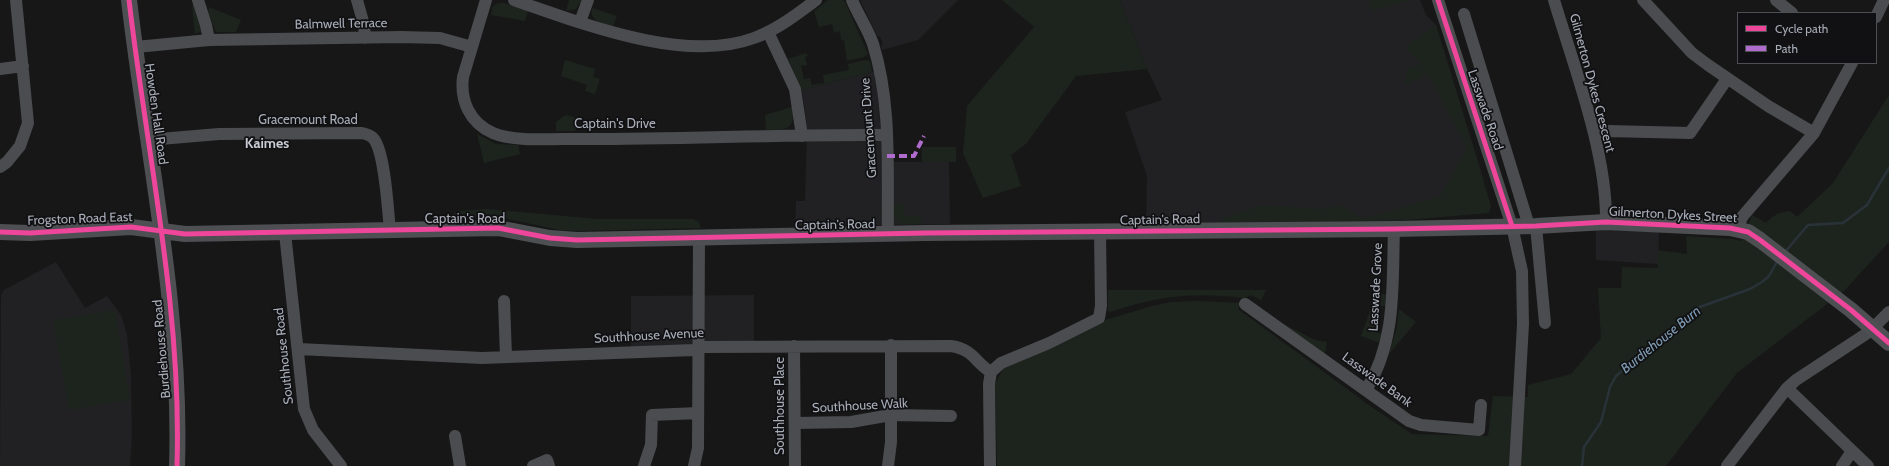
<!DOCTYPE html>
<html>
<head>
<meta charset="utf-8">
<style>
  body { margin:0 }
  #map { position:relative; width:1889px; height:466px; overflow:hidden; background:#171717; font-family:Cabin,sans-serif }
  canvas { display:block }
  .legend { position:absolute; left:1737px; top:12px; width:140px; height:52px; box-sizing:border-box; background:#111113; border:1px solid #4d4f55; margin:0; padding:5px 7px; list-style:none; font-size:12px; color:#a8adb8 }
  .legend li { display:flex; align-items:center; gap:8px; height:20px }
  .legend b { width:20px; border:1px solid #4d4f55 }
</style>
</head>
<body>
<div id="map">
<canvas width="1889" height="466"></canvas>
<ul class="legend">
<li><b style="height:5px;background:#ed469a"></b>Cycle path</li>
<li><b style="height:5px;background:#b06ccc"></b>Path</li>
</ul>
</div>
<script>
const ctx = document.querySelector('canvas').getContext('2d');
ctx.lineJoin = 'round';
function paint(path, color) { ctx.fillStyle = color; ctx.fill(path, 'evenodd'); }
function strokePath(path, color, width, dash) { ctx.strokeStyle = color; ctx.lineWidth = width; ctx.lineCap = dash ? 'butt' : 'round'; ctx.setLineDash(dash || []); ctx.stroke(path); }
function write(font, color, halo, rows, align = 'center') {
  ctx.font = font + ' Cabin,sans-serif'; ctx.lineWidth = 3.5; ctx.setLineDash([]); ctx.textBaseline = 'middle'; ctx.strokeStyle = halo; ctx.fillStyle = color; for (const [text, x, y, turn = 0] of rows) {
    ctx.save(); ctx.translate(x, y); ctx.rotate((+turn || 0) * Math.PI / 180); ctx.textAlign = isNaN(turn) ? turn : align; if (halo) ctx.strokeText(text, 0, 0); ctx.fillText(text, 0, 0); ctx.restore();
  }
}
const built = new Path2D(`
  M860,0h98l-40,40 -36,10 -1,-4 2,-3 -3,-6 -3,-1z
  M1120,0h300l6,15 10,10 48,156 -77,39 -261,5 1,-49 -22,-64 37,-12 -15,-31z
  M876,71l7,91h66l1,62 -155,2 1,-25h9l2,-74 -5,-37z
  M1596,225l63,2 -1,37 -62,-4z
  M56,262l29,46 22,-12 14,19 6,19 4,41 1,61 -2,30h-130l1,-171 3,-5z
  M754,295v49l-123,4v-52z`);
const green = new Path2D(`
  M569,0h13l-6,9 -10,2z
  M828,0h15l2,2 23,52 -4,3 -17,4 -3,-21h-3l-1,-9 -6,2 -2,-9 -13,3 -5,-16z
  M1002,0h118l27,69 -71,7 -50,68 -15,11 10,31 -38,12 -20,-45 4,-47 67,-79z
  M1368,0h43l-39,11z
  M498,3h6l24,8 -3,10 -34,-6 2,-9z
  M192,5h2l8,26 -7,3z
  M209,7l32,13 -5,12h-20l-8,-20z
  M592,8l25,8 -4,10c-10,-3 -24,-4 -21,-18z
  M1436,25l55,181 -2,7 -82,7 -184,3 -1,-4 38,-14 61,4 19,-4 23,14 77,-23 27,-48 -39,-74 -23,11 2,-16 13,-5 -15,-17z
  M806,53l2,3 -3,1 2,8 -6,1 3,13 6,-1 2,7 12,-2 -1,-8 26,-5 -1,-6 17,-4 5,1 2,11 -70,18 -14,-31z
  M565,60l30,9 -2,8 7,2 -5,15 -10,-3 2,-6 -26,-9z
  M1889,95v147l-45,49 -107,82 -71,93h-669l-2,-82 9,-17 98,-46 50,-15 19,-4 26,-1 45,2 -4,6 135,99 39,26 76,2 5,-40 35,1v-12l43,-11 30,-36 -3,-50h23l1,-21 36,1v-18l29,4 -1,-18 47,3 9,2 10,-26 14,8c7,-8 13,-11 24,-12l7,6 36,-34z
  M792,107c4,23 -6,23 -26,23l-1,-15z
  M565,115l13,3v9l-3,4h-19v-9z
  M477,134l19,10 22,1 2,9 -36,9z
  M922,147h34v15h-34z
  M893,204h12l-1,12h14l4,4 -1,4c-19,0 -28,3 -28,-20z
  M487,209l111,10h95l6,3 2,6 -125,3 -17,-1 -55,-12h-52l-1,-3 7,-4z
  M1108,290h158l-5,10 -10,-5 -7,3c-51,-6 -86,-2 -134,14l-2,-1z
  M1376,294h10v12h-7l-3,26 6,2 -2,9 -19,-7z
  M1399,309l17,13 -27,32 8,-27z
  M115,310l15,90 -61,10 -16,-90z
  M1268,316l47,24 12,2 -2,13z`);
const stream = new Path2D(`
  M1785,252l23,-27 35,-2 24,-18 22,-37
  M1582,466l2,-19 17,-25 9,-35 6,-11 81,-68 53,-19 12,-7 7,-6 9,-16`);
const minor = new Path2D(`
  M198,0l8,25 3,15
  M357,0l7,25 1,13
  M486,0l-23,77c-3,24 7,46 30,56 22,10 69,5 94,6 100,0 200,-5 299,-4
  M514,0c67,23 170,64 240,38 23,-8 43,-24 62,-38
  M852,0c6,15 16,29 21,44 19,60 14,128 15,191
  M1438,0l74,226 10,45 1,53 -8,142
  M1554,0c20,67 53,152 52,222
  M1643,0l49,53 16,12 60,41 46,27
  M1776,0l16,13
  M1464,14l65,212
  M1876,17l8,-17
  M580,22l8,-22
  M768,32l27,57 7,47
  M136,47l73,-7 192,-3 39,1 32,9
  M0,69l23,-3
  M1594,133l14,-2 82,2 37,-54
  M148,140l71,-6 143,-1c4,1 8,2 11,5 12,12 15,74 17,93
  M0,167l7,-5 13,-16 8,-23 -12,-123
  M1536,226l9,97
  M1738,229l4,-12 72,-84 38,-70
  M285,233l19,176 9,21 28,36
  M504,301l2,56
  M1245,304l164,117 12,4 58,5 2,-25
  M794,346l1,120
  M299,349l183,9 212,-8 9,-3 248,-1c24,4 23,16 40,26
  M1787,388l81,78
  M1366,390c31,-50 26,-105 28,-161
  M796,423l55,-1 40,-7 60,1
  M455,436l5,30
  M533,466l14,-6 2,6
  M644,466l7,-21 1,-30 46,-2
  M694,466l4,-18 1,-211
  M888,466l3,-24v-97
  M990,466l-1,-82 2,-12 10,-9 48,-20 50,-25 2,-12 -1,-74
  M1727,466l60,-78 9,-8 73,-48 20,-20
  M1842,466l10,-15`);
const major = new Path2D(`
  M129,0c18,155 53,309 48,466
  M0,232l30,1 101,-6 54,7 313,-6 52,10 27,2 348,-7 469,-4 142,-3 70,-4 124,6 18,4 12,8 91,70 38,33`);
const quiet = new Path2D(`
  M887,156h27l10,-20`);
const cycleway = new Path2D(`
  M129,0c18,155 53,309 48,466
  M1438,0l74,226
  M0,232l30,1 101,-6 54,7 313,-6 52,10 27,2 348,-7 469,-4 142,-3 70,-4 124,6 18,4 12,8 91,70 38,33`);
const streetNames = [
  ["Balmwell Terrace",341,24,-1],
  ["Gilmerton Dykes Crescent",1592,83,75],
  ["Lasswade Road",1485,110,71],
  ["Howden Hall Road",156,114,82],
  ["Gracemount Road",308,120],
  ["Captain's Drive",615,124],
  ["Gracemount Drive",869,128,-94],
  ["Gilmerton Dykes Street",1673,215,3],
  ["Frogston Road East",80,219,-2],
  ["Captain's Road",465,219],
  ["Captain's Road",1160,220,-1],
  ["Captain's Road",835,225,-1],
  ["Lasswade Grove",1376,287,-87],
  ["Southhouse Avenue",649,336,-3],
  ["Burdiehouse Road",162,349,-95],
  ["Southhouse Road",284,356,-96],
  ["Lasswade Bank",1377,380,36],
  ["Southhouse Place",780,406,-90],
  ["Southhouse Walk",860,406,-3]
];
const neighbourhoodNames = [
  ["Kaimes",267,144]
];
const waterNames = [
  ["Burdiehouse Burn",1661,340,-39]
];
paint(built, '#212123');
paint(green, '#1d241e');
strokePath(stream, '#2a3239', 2.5);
strokePath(minor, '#4b4c50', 12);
strokePath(major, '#4d4f52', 16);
strokePath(quiet, '#b06ccc', 4, [8, 4]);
strokePath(cycleway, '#ed469a', 5);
write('13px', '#a8adb8', '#111113', streetNames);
write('bold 14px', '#c9ccd4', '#111113', neighbourhoodNames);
write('italic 14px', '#7f9bb3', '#111113', waterNames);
</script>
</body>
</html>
